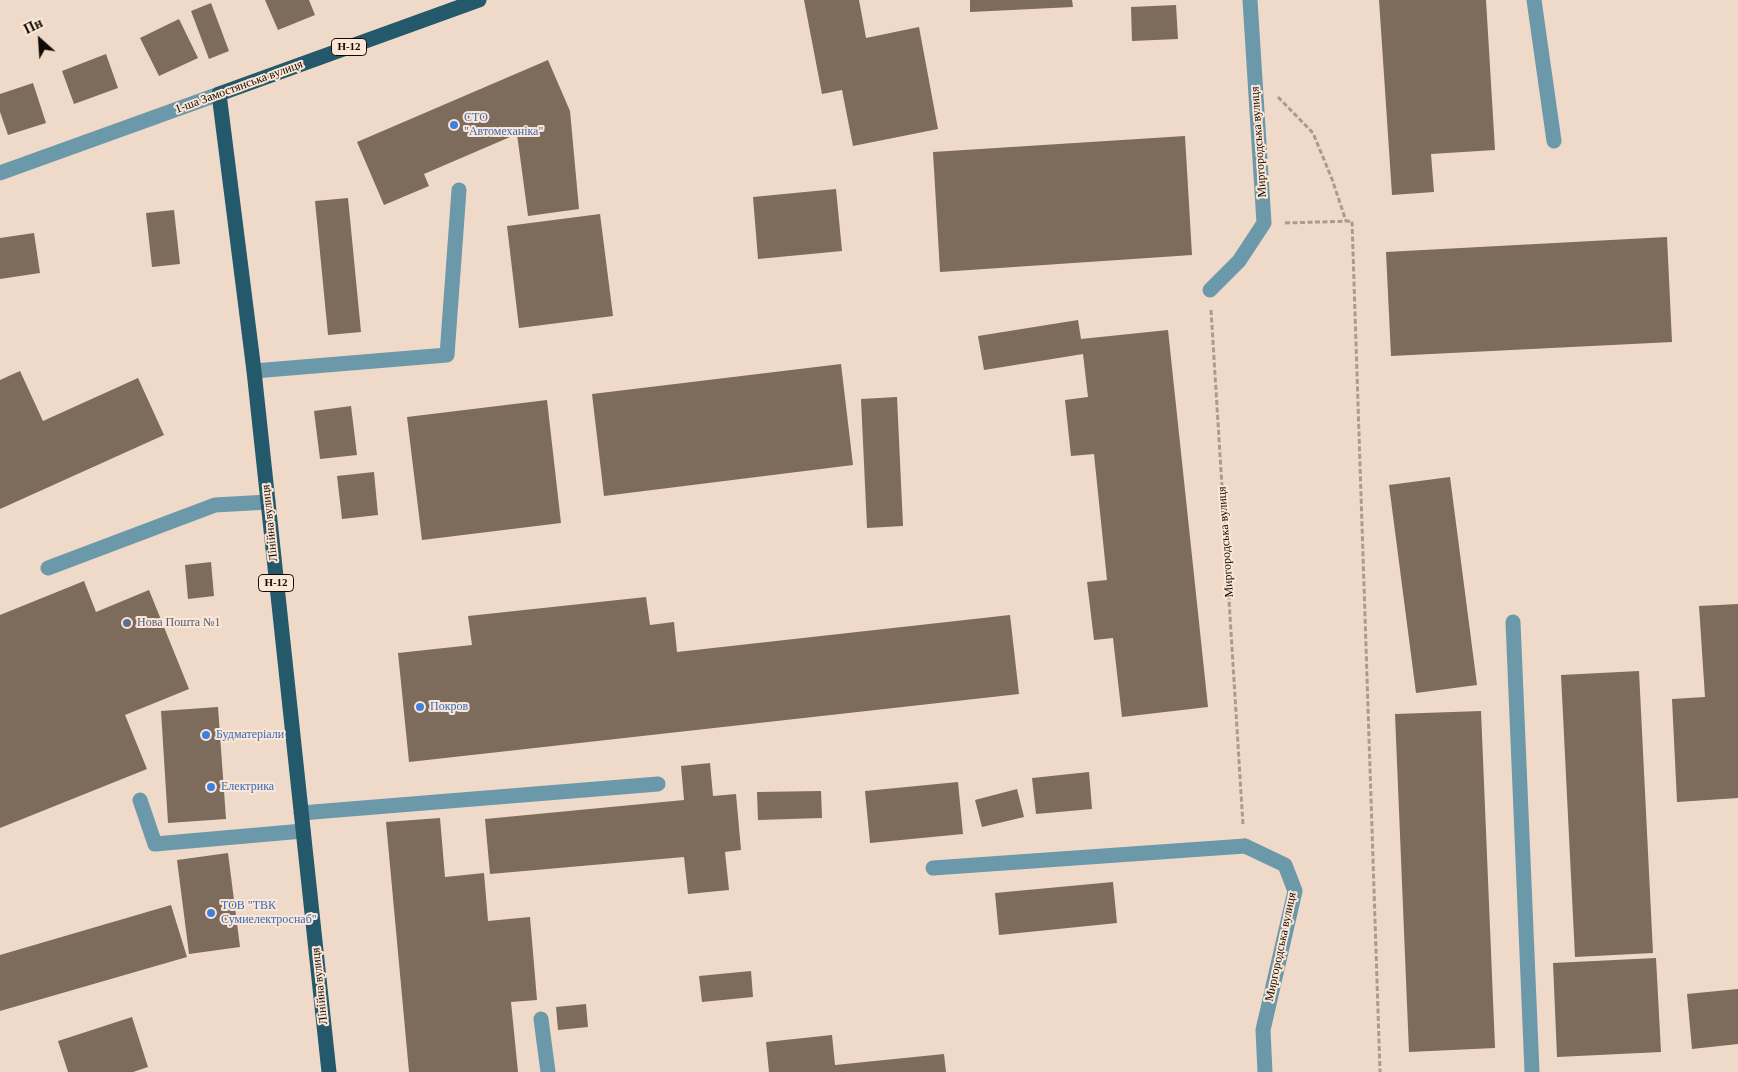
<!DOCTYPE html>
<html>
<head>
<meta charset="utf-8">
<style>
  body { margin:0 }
  #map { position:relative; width:1738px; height:1072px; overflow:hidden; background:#efdac9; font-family:"Times New Roman",serif }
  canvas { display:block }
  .north { position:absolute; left:15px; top:15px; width:50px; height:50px; -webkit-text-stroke:4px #fce7d6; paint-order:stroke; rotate:334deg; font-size:14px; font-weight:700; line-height:20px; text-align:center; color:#110b05 }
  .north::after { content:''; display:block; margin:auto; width:18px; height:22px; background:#110b05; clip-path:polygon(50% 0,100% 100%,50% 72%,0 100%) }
</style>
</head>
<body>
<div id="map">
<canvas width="1738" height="1072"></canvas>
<div class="north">Пн</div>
</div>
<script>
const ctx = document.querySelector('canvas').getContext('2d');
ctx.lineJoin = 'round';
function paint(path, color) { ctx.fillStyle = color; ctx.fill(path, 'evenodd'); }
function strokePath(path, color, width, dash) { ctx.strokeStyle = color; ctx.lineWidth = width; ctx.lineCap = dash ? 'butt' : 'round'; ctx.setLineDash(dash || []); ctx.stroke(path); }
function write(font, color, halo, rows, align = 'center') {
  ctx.font = font + ' "Times New Roman",serif'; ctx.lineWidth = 4; ctx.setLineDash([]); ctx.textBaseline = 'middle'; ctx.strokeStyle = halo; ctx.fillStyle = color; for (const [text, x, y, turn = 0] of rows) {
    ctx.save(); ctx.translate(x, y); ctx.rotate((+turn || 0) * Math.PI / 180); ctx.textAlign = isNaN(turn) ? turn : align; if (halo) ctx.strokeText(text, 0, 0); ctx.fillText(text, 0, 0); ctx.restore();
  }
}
const building = new Path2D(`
  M265,0h44l6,15 -37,15z
  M804,0h55l7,38 53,-11 19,102 -85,17 -11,-56 -20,4z
  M970,0h102l1,7 -103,5z
  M1379,0h107l9,150 -64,4 3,38 -42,3z
  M211,3l18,48 -20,8 -18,-48z
  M1176,5l2,34 -46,2 -1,-34z
  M179,19l19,39 -39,18 -19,-38z
  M106,54l12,34 -44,16 -12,-33z
  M548,60l22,51 9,98 -51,7 -11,-82 -93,40 5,12 -45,19 -27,-63z
  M33,83l13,40 -38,12 -8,-23v-18z
  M1185,136l7,119 -252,17 -7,-120z
  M836,189l6,62 -84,8 -5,-62z
  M348,198l13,134 -33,3 -13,-134z
  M174,210l6,54 -28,3 -6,-54z
  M600,214l13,102 -94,12 -12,-102z
  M34,233l6,40 -40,6v-41z
  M1667,237l5,105 -281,14 -5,-104z
  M1078,320l3,19 87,-9 40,377 -86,10 -9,-79 -19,2 -7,-58 20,-2 -13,-126 -23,2 -6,-56 23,-3 -5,-43 -99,16 -6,-34z
  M841,364l12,101 -249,31 -12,-102z
  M20,371l23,50 95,-43 26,57 -164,74v-129z
  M897,397l6,129 -36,2 -6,-129z
  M547,400l14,123 -139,17 -15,-123z
  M351,406l6,49 -37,4 -6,-48z
  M374,472l4,43 -36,4 -5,-43z
  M1450,477l27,208 -61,8 -27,-208z
  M211,562l3,34 -26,3 -3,-34z
  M84,581l12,31 53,-22 40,99 -64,26 22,54 -147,59v-213z
  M646,597l4,28 24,-3 3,30 333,-37 9,79 -610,68 -11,-109 74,-8 -4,-29z
  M1738,604v194l-61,4 -5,-103 33,-2 -6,-91z
  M1639,671l14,282 -78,4 -14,-282z
  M218,707l8,112 -58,4 -7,-112z
  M1481,711l14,337 -86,4 -14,-338z
  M710,763l3,33 23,-2 5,56 -16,2 4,38 -41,4 -4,-37 -194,17 -5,-55 199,-19 -3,-34z
  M1089,772l3,37 -56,5 -4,-36z
  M958,782l5,52 -93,9 -5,-52z
  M1017,789l7,28 -42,10 -7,-27z
  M821,791l1,27 -64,2 -1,-28z
  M440,818l5,59 39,-4 4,48 42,-4 7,83 -26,2 7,70h-109l-23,-250z
  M228,853l12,94 -51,7 -12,-94z
  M1113,882l4,41 -118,12 -4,-42z
  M171,905l16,52 -187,54v-56z
  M1656,958l5,94 -104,5 -4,-94z
  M751,971l2,26 -51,5 -3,-26z
  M1738,989v55l-46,5 -5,-55z
  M586,1004l2,23 -30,3 -2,-23z
  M132,1017l16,50 -15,5h-65l-10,-31z
  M832,1035l3,30 109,-11 2,18h-177l-3,-30z`);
const path = new Path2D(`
  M1278,97l35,36 19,46 14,42
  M1285,223l67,-2 28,851
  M1211,310l32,515`);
const lane = new Path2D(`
  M1534,0l20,141
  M254,371l193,-16 12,-165
  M48,568l167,-63 53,-3
  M1513,622l19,450
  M140,800l15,44 148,-13
  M301,813l357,-29
  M933,868l312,-22
  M541,1019l7,53`);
const street = new Path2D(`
  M0,173l219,-79
  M1210,290l29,-29 25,-38 -14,-223
  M1245,846l40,19 10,26 -32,139 2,42`);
const primary = new Path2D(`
  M329,1072l-75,-701 -35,-277 260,-94`);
const markers = [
  [454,125,5,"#3f7fe0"],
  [127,623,5,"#5c6f8a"],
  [420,707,5,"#3f7fe0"],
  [206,735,5,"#3f7fe0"],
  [211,787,5,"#3f7fe0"],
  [211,913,5,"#3f7fe0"]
];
const shields = [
  [349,47,35],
  [276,583,35]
];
const shieldNames = [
  ["Н-12",349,47],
  ["Н-12",276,583]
];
const streetNames = [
  ["1-ша Замостянська вулиця",239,87,-20],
  ["Миргородська вулиця",1259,142,-94],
  ["Лінійна вулиця",270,523,-96],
  ["Миргородська вулиця",1226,542,-94],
  ["Миргородська вулиця",1281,947,-78],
  ["Лінійна вулиця",320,986,-96]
];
const shopNames = [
  ["СТО",464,118],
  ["\"Автомеханіка\"",464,132],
  ["Покров",430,707],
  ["Будматеріали",216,735],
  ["Електрика",221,787],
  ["ТОВ \"ТВК",221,906],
  ["Сумиелектроснаб\"",221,920]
];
const serviceNames = [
  ["Нова Пошта №1",137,623]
];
paint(building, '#7d6b5c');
strokePath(path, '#ab9b8d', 3, [5, 2.5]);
strokePath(lane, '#6b99aa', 15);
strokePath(street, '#6b99aa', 15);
strokePath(primary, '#23596b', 15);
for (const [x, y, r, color] of markers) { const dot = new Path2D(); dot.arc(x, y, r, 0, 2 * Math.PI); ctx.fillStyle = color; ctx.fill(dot); strokePath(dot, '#fce7d6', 2); }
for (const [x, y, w] of shields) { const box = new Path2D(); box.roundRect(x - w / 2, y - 8.5, w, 17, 4); ctx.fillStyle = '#fce7d6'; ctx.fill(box); strokePath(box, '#110b05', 1); }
write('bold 11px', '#110b05', null, shieldNames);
write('12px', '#110b05', '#fce7d6', streetNames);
write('12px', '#366cbe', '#fce7d6', shopNames, 'left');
write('12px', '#4e5e75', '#fce7d6', serviceNames, 'left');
</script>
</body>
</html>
